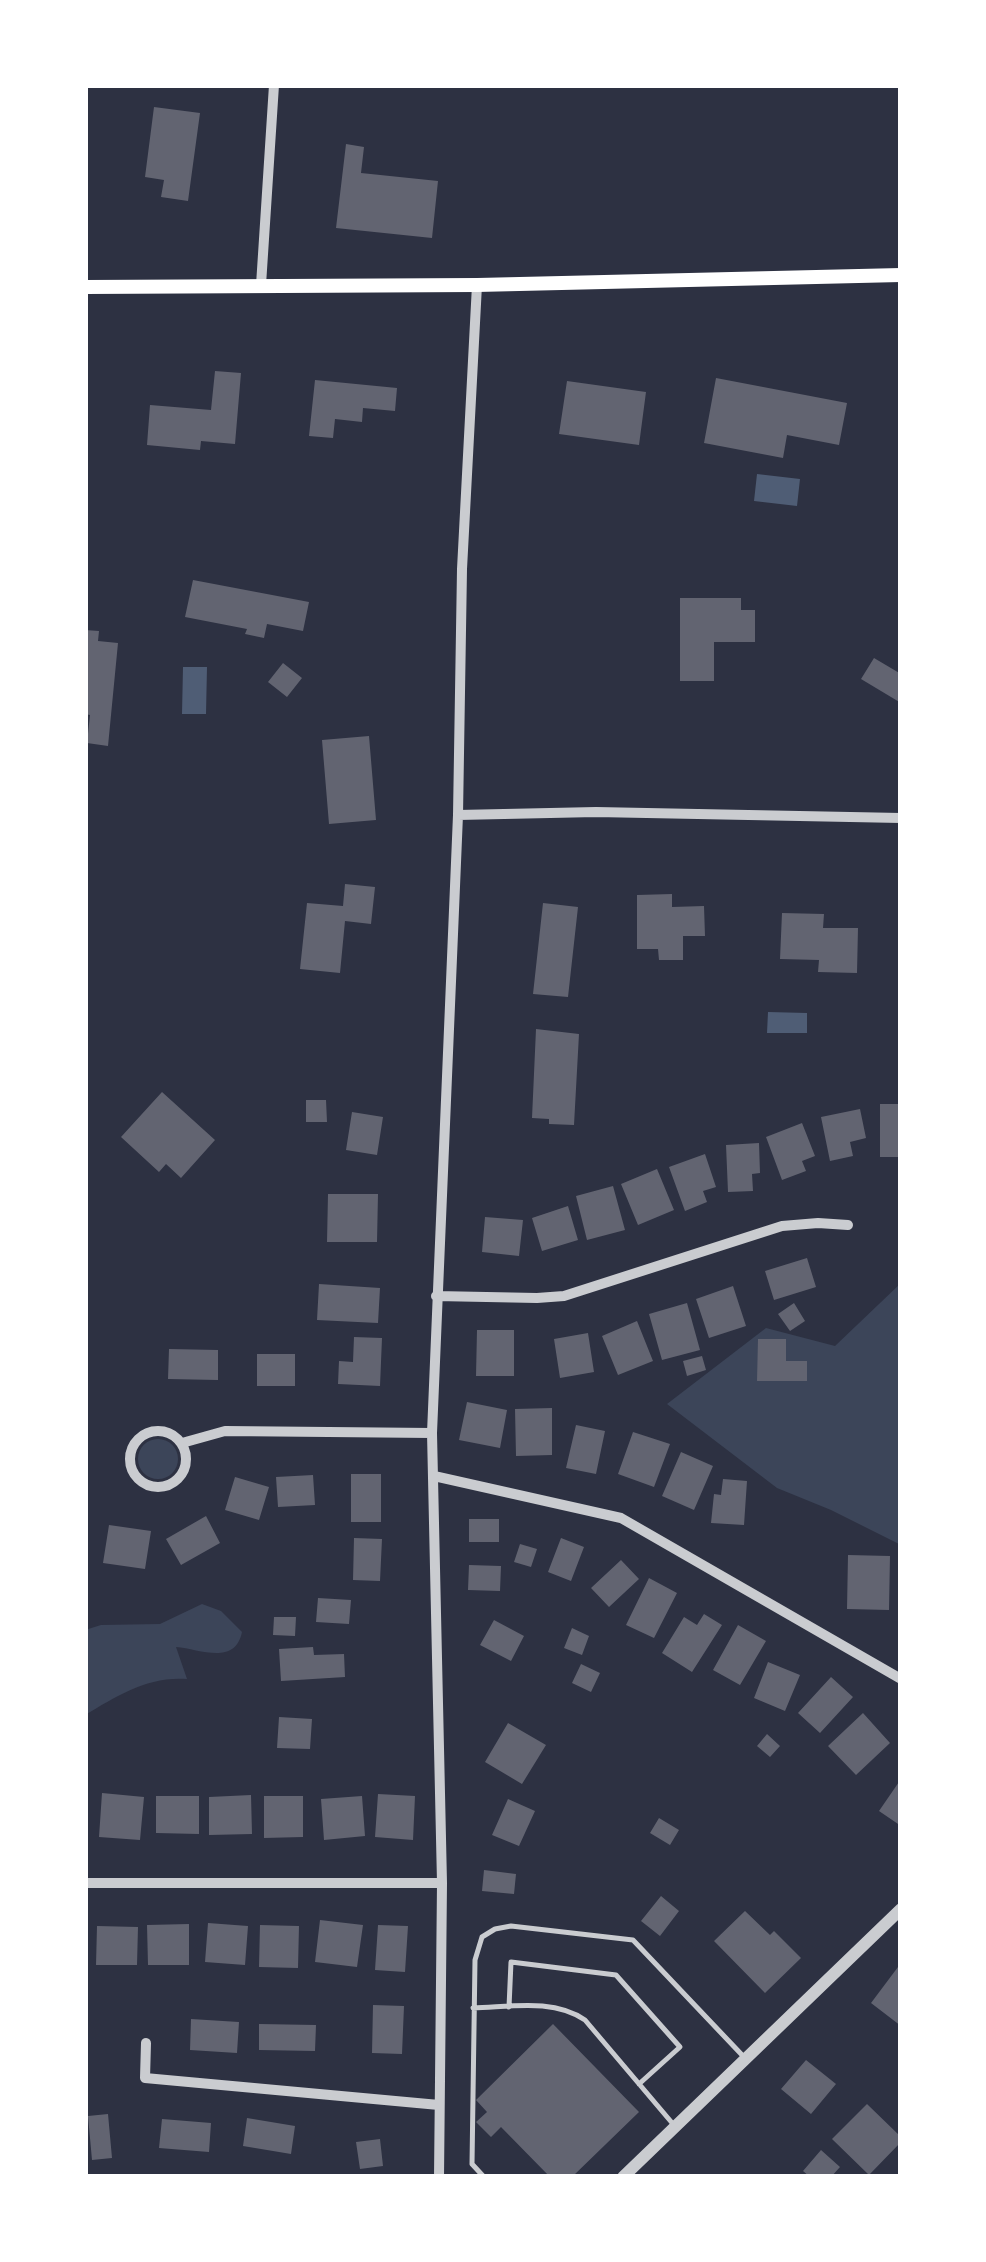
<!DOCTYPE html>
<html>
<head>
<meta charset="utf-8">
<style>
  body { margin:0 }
  #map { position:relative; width:986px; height:2262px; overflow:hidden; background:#2d3142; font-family:"Sofia Sans Condensed",sans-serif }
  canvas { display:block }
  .frame { position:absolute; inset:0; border:88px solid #fff; pointer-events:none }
</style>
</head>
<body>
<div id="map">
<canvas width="986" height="2262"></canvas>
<div class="frame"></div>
</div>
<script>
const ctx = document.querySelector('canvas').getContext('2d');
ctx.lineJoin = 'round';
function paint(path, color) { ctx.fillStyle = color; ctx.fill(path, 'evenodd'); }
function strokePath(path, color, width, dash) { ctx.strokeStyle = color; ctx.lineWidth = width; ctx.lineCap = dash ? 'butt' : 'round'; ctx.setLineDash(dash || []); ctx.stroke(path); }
const green = new Path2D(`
  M901,1283v262l-70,-35 -54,-22 -110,-84 99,-76 69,18z
  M138 1459a20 20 0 1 1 40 0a20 20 0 1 1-40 0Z
  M202,1604l19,7 21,21c-7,34 -42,17 -66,15l11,32c-39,-3 -70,17 -102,36v-85l16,-5 59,-1z`);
const water = new Path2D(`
  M757,474l43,5 -3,27 -43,-5z
  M183,667h24l-1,47h-24z
  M768,1012l39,1v20h-40z`);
const building = new Path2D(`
  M154,107l46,6 -12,88 -27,-4 3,-17 -19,-3z
  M346,144l18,3 -3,26 77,8 -6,57 -96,-10z
  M215,371l26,2 -6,71 -34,-3 -1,9 -53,-5 3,-40 61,5z
  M716,378l131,25 -8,42 -52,-10 -4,23 -79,-15z
  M315,380l82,8 -2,23 -32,-3 -1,14 -27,-3 -2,19 -24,-2z
  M567,381l79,11 -7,53 -80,-11z
  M193,580l116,22 -6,29 -36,-7 -3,14 -19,-4 2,-5 -62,-12z
  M680,598h61v12h14v32h-41v39h-34z
  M85,630l14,1 -1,10 20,2 -10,103 -21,-3 3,-28 -5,-1z
  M874,658l27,16v29l-40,-24z
  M283,663l19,15 -15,19 -19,-15z
  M369,736l7,84 -47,4 -7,-84z
  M345,884l30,3 -4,37 -26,-3 -5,52 -40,-4 7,-66 36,3z
  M672,894v13l32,-1 1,30h-22v24h-24l-1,-11h-21v-54z
  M543,903l35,4 -10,90 -35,-3z
  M782,913l42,1 -1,14h35l-1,45 -39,-1 1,-12 -39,-1z
  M536,1029l43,5 -5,91 -25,-1v-5l-17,-1z
  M162,1092l53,48 -34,38 -15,-14 -7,8 -38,-35z
  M306,1100h20l1,22h-21z
  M880,1104h21v53h-21z
  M860,1109l6,29 -16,4 3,14 -23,5 -9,-44z
  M352,1112l31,5 -6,38 -31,-5z
  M802,1123l13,33 -13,5 4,10 -24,9 -16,-43z
  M759,1143l1,30 -8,1 1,17 -25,1 -2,-47z
  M705,1154l11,33 -13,4 4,11 -22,9 -16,-44z
  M657,1169l17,41 -36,15 -17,-41z
  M613,1186l12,44 -38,10 -11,-44z
  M328,1194h50l-1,48h-50z
  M568,1206l10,34 -36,11 -10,-33z
  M485,1217l38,3 -4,36 -37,-4z
  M807,1258l9,29 -42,13 -9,-29z
  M319,1284l61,4 -2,35 -61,-3z
  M733,1286l13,40 -37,12 -13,-39z
  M687,1303l13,47 -38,10 -13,-46z
  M794,1303l11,18 -15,10 -12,-17z
  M637,1321l16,40 -35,14 -16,-39z
  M477,1330h37v46h-38z
  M588,1333l6,39 -34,6 -6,-39z
  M354,1337l28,1 -2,48 -42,-2 1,-23 14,1z
  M758,1339h28v22h21v20h-50z
  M169,1349l49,1v30l-50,-1z
  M257,1354h38v32h-38z
  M702,1356l4,14 -19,6 -4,-15z
  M467,1402l40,8 -7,38 -41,-8z
  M552,1408v47l-36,1 -1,-47z
  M576,1425l29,6 -9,43 -30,-6z
  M633,1432l37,12 -16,43 -36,-13z
  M681,1452l32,14 -19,44 -32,-14z
  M351,1474h30v48h-30z
  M313,1475l2,30 -37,2 -2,-30z
  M235,1477l34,10 -10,33 -34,-10z
  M723,1479l24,2 -3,44 -33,-2 3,-29 7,1z
  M206,1516l14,27 -39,22 -15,-26z
  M469,1519h30v23h-30z
  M109,1525l42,6 -6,38 -42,-6z
  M354,1538l28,1 -2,42 -27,-1z
  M561,1538l23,9 -13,34 -23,-9z
  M520,1544l17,5 -6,18 -17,-5z
  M848,1555l42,1 -1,54 -42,-1z
  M621,1560l18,19 -30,28 -18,-19z
  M469,1565l32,1 -1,25 -32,-1z
  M649,1578l28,15 -23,45 -28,-13z
  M318,1598l33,2 -2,24 -33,-2z
  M704,1614l18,11 -30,47 -30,-19 22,-36 13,8z
  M274,1617h22l-1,19 -22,-1z
  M494,1620l30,16 -13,25 -31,-16z
  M738,1625l28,16 -26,44 -27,-15z
  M572,1628l17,8 -7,19 -18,-7z
  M313,1647l1,8 30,-1 1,23 -64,4 -2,-32z
  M768,1662l32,13 -15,36 -31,-13z
  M581,1664l19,9 -9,19 -19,-9z
  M831,1677l22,20 -33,36 -22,-20z
  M863,1713l27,30 -34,32 -28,-29z
  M279,1717l33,2 -2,30 -33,-1z
  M508,1723l38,22 -24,39 -37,-22z
  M767,1734l13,12 -10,11 -13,-11z
  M901,1779v47l-22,-15z
  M102,1793l42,4 -4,43 -41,-3z
  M378,1794l37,2 -2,44 -38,-3z
  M251,1795l1,39 -43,1v-38z
  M156,1796h43v38l-43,-1z
  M264,1796h39v41l-39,1z
  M362,1796l3,40 -41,4 -3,-41z
  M508,1799l27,12 -16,35 -27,-11z
  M659,1818l20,12 -9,15 -20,-12z
  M484,1870l32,4 -2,20 -32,-3z
  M661,1896l18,15 -19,25 -19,-15z
  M745,1911l25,24 4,-4 27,27 -36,35 -51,-52z
  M320,1920l43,5 -6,42 -42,-5z
  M208,1923l40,3 -3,39 -40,-3z
  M189,1924v41h-41l-1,-40z
  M260,1925l39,1 -1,42 -39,-1z
  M378,1925l30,1 -3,46 -30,-2z
  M97,1926l41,1 -1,38h-41z
  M901,1963v63l-30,-23z
  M373,2005l31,1 -2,48 -30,-1z
  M191,2019l48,3 -2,31 -47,-3z
  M259,2024l57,1 -1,26 -56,-1z
  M553,2024l86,88 -67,65h-22l-49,-50 -10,10 -15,-15 11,-10 -11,-12z
  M806,2060l30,24 -25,30 -30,-25z
  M867,2104l34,33v5l-32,33 -37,-36z
  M108,2114l4,44 -20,2 -4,-44z
  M247,2118l48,8 -4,28 -48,-8z
  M162,2119l49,4 -2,29 -50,-4z
  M380,2139l3,27 -23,3 -4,-27z
  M821,2150l19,17 -9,10h-21l-7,-6z`);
const service = new Path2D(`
  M509,2007l2,-45 105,13 64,72 -41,37
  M473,2008c37,-1 80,-10 112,12l88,104
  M484,2177l-12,-13 3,-204 7,-23 13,-8 16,-3 122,14 110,116`);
const minor = new Path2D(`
  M261,285l13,-200
  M458,815l138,-3 305,6
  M436,1296l101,2 27,-2 218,-70 36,-3 30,2
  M130 1459a28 28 0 1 1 56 0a28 28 0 1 1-56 0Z
  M182,1443l43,-12 207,2
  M434,1476l187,42 280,161
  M85,1883h357
  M146,2043l-1,35 294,27
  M439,2177l3,-294 -10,-450 26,-618 4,-246 15,-284`);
const tertiary = new Path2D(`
  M623,2177l278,-268`);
const secondary = new Path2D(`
  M85,287l392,-2 424,-10`);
paint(green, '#3c4559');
paint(water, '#4f5d75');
paint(building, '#626471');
strokePath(service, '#caccd0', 5);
strokePath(minor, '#caccd0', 10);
strokePath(tertiary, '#caccd0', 12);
strokePath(secondary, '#fff', 14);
</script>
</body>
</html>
